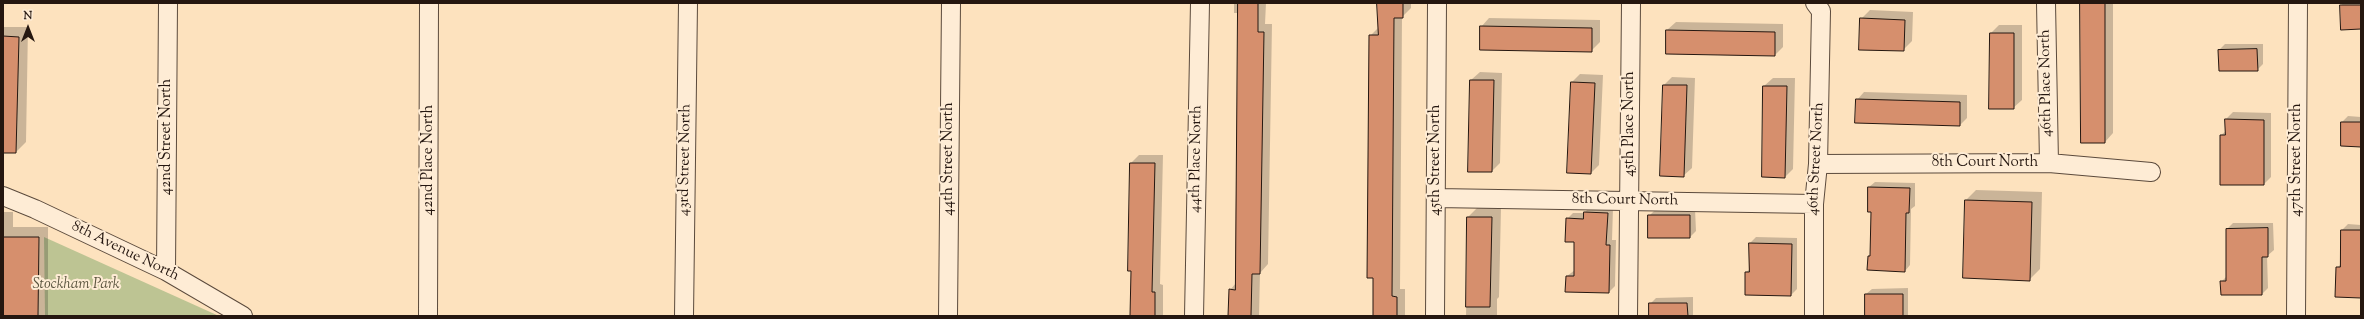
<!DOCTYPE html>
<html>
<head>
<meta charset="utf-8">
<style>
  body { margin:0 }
  #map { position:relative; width:2364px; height:319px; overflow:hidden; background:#fde2be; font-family:"Sorts Mill Goudy",serif }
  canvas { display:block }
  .frame { position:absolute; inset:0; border:4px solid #251710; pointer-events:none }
  .north { position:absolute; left:8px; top:8px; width:40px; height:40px; -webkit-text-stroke:3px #feecd5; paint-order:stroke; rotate:0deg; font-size:11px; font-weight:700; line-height:16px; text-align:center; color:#251710 }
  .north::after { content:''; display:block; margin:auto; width:14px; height:18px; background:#251710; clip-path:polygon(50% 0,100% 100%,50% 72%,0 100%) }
</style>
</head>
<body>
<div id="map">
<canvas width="2364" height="319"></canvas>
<div class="frame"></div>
<div class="north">N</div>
</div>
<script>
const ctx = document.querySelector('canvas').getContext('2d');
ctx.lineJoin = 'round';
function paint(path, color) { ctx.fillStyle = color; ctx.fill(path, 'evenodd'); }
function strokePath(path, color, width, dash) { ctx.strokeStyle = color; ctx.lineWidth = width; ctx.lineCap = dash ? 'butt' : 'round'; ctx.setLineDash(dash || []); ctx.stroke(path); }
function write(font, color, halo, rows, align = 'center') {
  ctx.font = font + ' "Sorts Mill Goudy",serif'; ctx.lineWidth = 4; ctx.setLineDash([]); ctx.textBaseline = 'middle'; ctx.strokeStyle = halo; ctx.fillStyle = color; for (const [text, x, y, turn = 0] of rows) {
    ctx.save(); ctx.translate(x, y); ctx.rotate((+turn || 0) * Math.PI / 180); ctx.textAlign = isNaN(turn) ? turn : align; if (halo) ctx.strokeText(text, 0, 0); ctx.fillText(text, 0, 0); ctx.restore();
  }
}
const green = new Path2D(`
  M44,237l175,79h-174z`);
const shadow = new Path2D(`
  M1234,3h32l-1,21h7l-4,240 -8,9 -1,43h-30l1,-26 6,-7 3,-270h-5z
  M1378,3h33v5l-9,9 -2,272h5v27h-31l-4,-280 9,-9z
  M2081,3h32v130l-8,9h-23z
  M2344,3h17v25l-20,-23z
  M1870,10l43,2 -1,29 -9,9 -42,-31z
  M1489,18l111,2v22l-9,9 -110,-24z
  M1676,22l107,2v23l-8,8 -108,-2v-23z
  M1999,25h23v75l-9,8 -22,-75z
  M3,27h25l-2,115 -10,10h-13z
  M2225,44h38v20l-6,6 -38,-20z
  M1480,72l22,1 -2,90 -8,8 -21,-91z
  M1580,74l23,1 -4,90 -8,8 -22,-1 3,-90z
  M1672,77l23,1 -3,90 -9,8 -19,-91z
  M1773,78h22l-2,91 -8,8 -21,-91z
  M1864,92l103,3v23l-7,7 -103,-25z
  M2233,112l38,1v64l-7,7h-43v-49l5,-4v-12z
  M2348,116l13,1v29l-19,-24z
  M1139,155h24l-3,129 3,1v31h-32l1,-46h-3l2,-107z
  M1875,182l40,1v23l-4,3 -1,56 -5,6 -36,-15 2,-2 1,-43 -3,-24z
  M1976,190l66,2 -2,77 -11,11 -63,-80z
  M1590,207l23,1 -1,32h4l-1,46 -6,6 -42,-16 8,-6v-29l-8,-22 6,-6h11z
  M1477,208h24l-2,89 -2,2v17h-31l2,-99z
  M1695,209l1,22 -6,6 -41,-21 6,-6z
  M3,212h10v15h35v89h-45z
  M2233,223h40l1,27 -7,6 1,32 -6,6 -41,-12 6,-6v-47z
  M2348,224l13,1v72l-24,-29 4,-4 1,-34z
  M1756,237l41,1v51l-6,6 -45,-23 4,-3v-26z
  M1908,288v28h-42v-22l6,-5z
  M1693,297v19h-43v-12l6,-6z`);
const building = new Path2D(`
  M1238,3h20v29h6l-4,242h-8l-1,42h-23l1,-27 6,1z
  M1377,3h26v15h-9l-2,278 5,1v19h-24v-38h-6l2,-243h9z
  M2080,3h25v140h-24z
  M2340,5h21v24l-20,1z
  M1860,18l45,2 -1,31 -45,-1z
  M1480,26l112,2v24l-112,-2z
  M1666,30l109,2v24l-109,-2z
  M1990,33h24v76h-25z
  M3,36l16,1 -3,116h-13z
  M2257,49l1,22h-39l-1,-21z
  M1470,80h24l-2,92h-24z
  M1571,82l24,1 -4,91 -24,-1z
  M1663,85h24l-3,92 -24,-1z
  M1763,86h24l-2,92 -23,-1z
  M1856,99l104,3v24l-105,-3z
  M2225,119l39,1v65h-44v-50h5z
  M2341,122h20v25l-20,-1z
  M1130,163h25l-3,129h3v24h-25l1,-45h-3z
  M1868,187l42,1 -1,25h-3l-1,59 -38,-2 1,-14h2l1,-44h-3z
  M1965,200l67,2 -2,79 -67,-3z
  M1584,212l24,1 -2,32h4l-1,48 -44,-1 1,-16h8v-34h-9l1,-24 17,1z
  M1648,215h42v23h-42z
  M1467,217h25l-2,90h-24z
  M2268,228v29h-6v38h-41l-1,-14h6v-52z
  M2341,230h20v68l-26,-1 1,-30h4z
  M3,237h36l-1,79h-35z
  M1749,243l43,1 -1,52 -46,-1v-23h4z
  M1865,294h38v22h-38z
  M1649,303h38l1,13h-39z`);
const minor = new Path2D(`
  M2046,3l3,160
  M1818,164l231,-1 102,9
  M3,196l32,13 131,62 77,45
  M1436,198l378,6
  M166,271l2,-268
  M428,316l1,-313
  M684,316l4,-313
  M948,316l3,-313
  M1194,316l6,-313
  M1435,316l2,-313
  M1628,316l3,-313
  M1814,316v-112l4,-40 3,-153 -6,-8
  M2296,316l2,-313`);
const streetNames = [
  ["46th Place North",2047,83,-91],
  ["45th Place North",1630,124,-90],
  ["42nd Street North",167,137,-90],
  ["44th Street North",949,159,-90],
  ["44th Place North",1197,159,-89],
  ["46th Street North",1817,159,-87],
  ["42nd Place North",429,160,-90],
  ["43rd Street North",686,160,-89],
  ["45th Street North",1436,160,-90],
  ["47th Street North",2297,160,-90],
  ["8th Court North",1985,163],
  ["8th Court North",1625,201,1],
  ["8th Avenue North",125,252,26]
];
const parkNames = [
  ["Stockham Park",76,285]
];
paint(green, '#bdc493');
paint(shadow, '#0003');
paint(building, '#d68f6d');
strokePath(building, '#251710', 1);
strokePath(minor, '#5b4a3c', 20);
strokePath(minor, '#feecd5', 18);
write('15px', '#251710', '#feecd5', streetNames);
write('italic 15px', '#5a543e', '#feecd5', parkNames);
</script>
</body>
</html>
